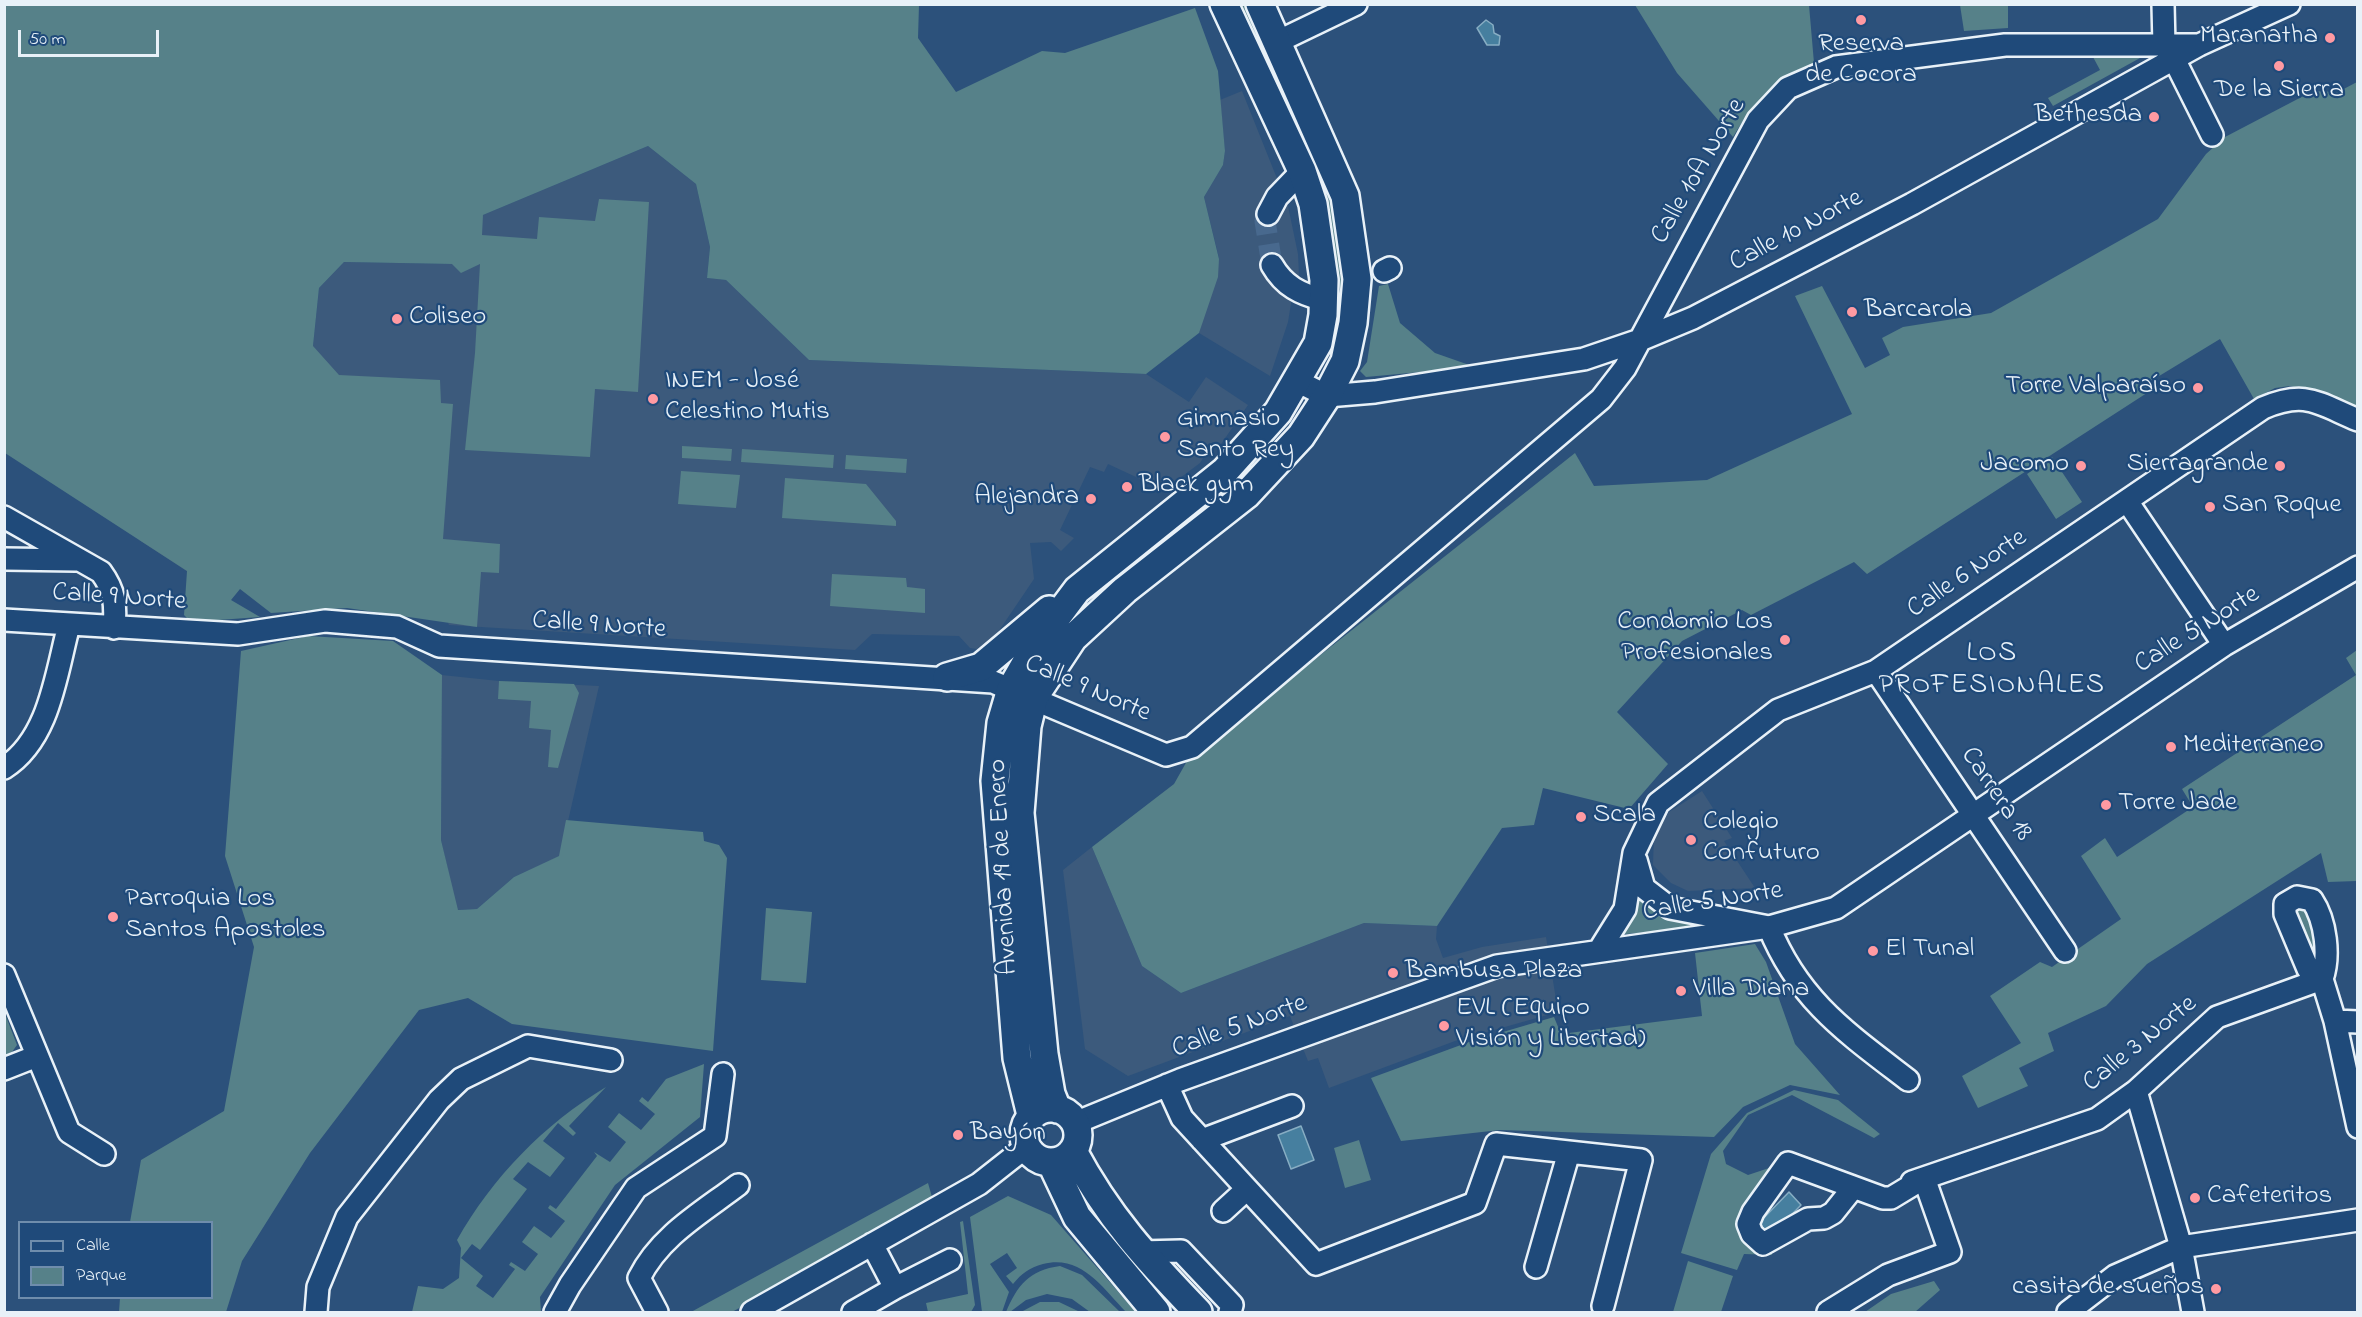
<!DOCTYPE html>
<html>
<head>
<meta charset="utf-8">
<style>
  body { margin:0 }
  #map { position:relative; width:2362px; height:1317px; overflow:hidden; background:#2c517b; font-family:"Indie Flower",sans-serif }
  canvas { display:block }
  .frame { position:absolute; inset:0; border:6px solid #e8f1f8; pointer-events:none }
  .legend { position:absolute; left:18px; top:1221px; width:195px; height:78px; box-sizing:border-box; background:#1f4a7a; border:2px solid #6f8dac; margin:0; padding:8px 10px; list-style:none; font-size:18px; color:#e8f1f8 }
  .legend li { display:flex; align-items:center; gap:12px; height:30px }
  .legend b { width:30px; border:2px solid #6f8dac }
  .scale { position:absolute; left:18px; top:30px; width:141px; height:27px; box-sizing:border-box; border:3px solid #e8f1f8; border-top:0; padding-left:8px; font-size:18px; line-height:21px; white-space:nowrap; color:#e8f1f8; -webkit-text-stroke:4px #1f4a7a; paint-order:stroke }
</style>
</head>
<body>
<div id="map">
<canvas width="2362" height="1317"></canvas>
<div class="frame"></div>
<ul class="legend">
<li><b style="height:8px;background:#1f4a7a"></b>Calle</li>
<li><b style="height:16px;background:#568189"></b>Parque</li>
</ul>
<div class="scale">50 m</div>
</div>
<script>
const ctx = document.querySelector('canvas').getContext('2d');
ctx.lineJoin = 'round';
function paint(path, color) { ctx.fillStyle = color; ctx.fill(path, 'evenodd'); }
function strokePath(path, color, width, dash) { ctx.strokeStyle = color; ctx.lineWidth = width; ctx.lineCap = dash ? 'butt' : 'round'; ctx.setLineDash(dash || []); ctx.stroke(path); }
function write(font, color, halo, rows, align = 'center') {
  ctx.font = font + ' "Indie Flower",sans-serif'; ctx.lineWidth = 4.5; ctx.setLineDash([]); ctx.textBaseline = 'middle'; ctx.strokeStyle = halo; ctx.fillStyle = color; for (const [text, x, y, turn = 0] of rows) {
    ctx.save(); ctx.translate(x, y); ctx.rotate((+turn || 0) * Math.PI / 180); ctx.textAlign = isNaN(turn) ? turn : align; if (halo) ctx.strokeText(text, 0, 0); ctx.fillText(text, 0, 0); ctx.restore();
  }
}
const built = new Path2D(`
  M1242,91l46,115 10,48 1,22 -4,3 -7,43 -18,54 -71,-43 20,-75 -15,-61 19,-32 2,-14 -5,-51z
  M648,146l48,38 14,63 -3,31 19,2 83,80 337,14 43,28 17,-25 42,28 -29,42 -7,-3 -12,19 -36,27 -56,-26 -4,8 -14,-5 -30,63 14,8 -13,13 -10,-9 -21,1 4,36 -42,62 -15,8 -7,-1 -11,-12 -87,-2 -17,16 -406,-25 -11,-25 -198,-12 -9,12 -92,-60 45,-166 129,-28 6,-58 25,-26 108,2 31,-49z
  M442,675l57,6 100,5 -39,170 -46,21 -37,32 -20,1 -16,-70z
  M1702,791l30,47 -8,3 31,47 -67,3 -17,-8 -18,-18 1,-30 15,-23z
  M1092,847l50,119 39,27 183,-70 73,3 -1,13 7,19 39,-11 64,-10 12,75 -103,29 -126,47 -11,-30 -10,3 -18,-45 -162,60 -43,-27 -22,-179z`);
const green = new Path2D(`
  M4,5h915l-1,33 38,54 86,-41 23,2 130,-45 23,63 7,80 -2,14 -19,32 15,62 -1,18 -19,56 -53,41 -337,-14 -83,-80 -19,-2 3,-31 -14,-63 -48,-38 -165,69 -1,20 55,4 2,-22 56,4 4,-22 50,3 -11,190 -43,-3 -5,68 -125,-7 10,-97 5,-89 -19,9 -9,-9 -108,-2 -25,26 -6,58 26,29 101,5 1,23 12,1 -10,135 57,5 -1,29 -18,-1 -4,55 -130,-19 -76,5 -31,-24 -9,11 29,17 -69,5 -7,-7 3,-44 -182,-118z
  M1236,5h12l85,186 10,49 3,73 -12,-47z
  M1635,5h174l5,58c-39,19 -59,37 -81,74l-56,-64z
  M1960,5h48v23l-44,3z
  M2140,56v2l-87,48 -5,-8 52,-28 -7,-13z
  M2357,82v325l-67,-21 -15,2 -21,11 -34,-60 -74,45 4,7 -283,183 -13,-12 -103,53 -9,-5 -60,31 -65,71 51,52 -39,45 -86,-21 -9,37 -32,3 -65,98 -73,-3 -183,70 -39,-27 -50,-119 82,-63 13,-23 388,-308 19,33 113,-6 145,-66 -57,-118 27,-10 43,82 25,-13 -8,-17 21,-11 88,-14 167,-94 48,-65 19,-17 88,-46 25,1z
  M1388,284l12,39 35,30 40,14 -109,10 -6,-6 7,-9 12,-76z
  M682,446l50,3 -1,12 -49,-3z
  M742,449l92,6 -1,13 -92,-6z
  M846,455l61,4 -1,14 -61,-4z
  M2052,457l30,45 -26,17 -29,-45z
  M681,471l59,4 -4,33 -58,-4z
  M785,478l81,6 30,37v5l-114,-8z
  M832,574l74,4 1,9 18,2v24l-95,-7z
  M308,636l85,5 49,34 -1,165 17,70 19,-1 37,-32 45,-21 7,-36 137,12 1,9 15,4 8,13 -14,193 -201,-27 -44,-26 -49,12 -109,143 -68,108 -16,51h-107l1,-14h92v-76h-82l11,-62 83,-49 30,-164 -29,-91 16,-205z
  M2357,650v231l-29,1 -7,-29 -174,111 -41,42 -58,27 6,18 -35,17 9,18 -50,22 -16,-32 59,-33 -31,-47 50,-34 12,5 69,-48 -40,-63 24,-18 12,19 76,-50 -11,-18 174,-114 -10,-17z
  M499,681l75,3 5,9 -21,75 -10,-1 3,-37 -22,-2 2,-27 -33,-2z
  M1636,896l25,18 16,6 31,4 1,3 -84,7 -2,-3 14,-20z
  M2294,904l14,3 14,56 -3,6 -28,-57z
  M766,908l46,4 -6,71 -45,-3z
  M1755,944l11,18 29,82 45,51 -50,-10 -47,22 -29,30 -214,-7 -99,11 -30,-63 98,-36 85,-25 7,17 141,-18 -7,-63z
  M4,1011l13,34 -5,7 -7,3z
  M704,1064l-4,53 -85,68 -75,112 1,15h-129l6,-26 25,3 16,-11 2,-30 -4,-8c35,-62 87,-116 149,-153l-37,39 7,7 -3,3 -15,-13 -15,18 22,17 -15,19 -22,-15 -15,17 14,10 -47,61 -8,-6 -11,14 22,18 -7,10 17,12 22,-29 -6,-4 2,-3 14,9 13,-17 -16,-12 12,-16 17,12 14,-17 -17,-13 2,-3 6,4 41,-53 -3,-4 16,10 16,-20 -18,-15 11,-14 22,17 14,-16 -16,-13 3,-4 6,5 18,-23z
  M1794,1090l44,10 42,34 -6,4 -82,-43 -44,20 -25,36 3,13 22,11 27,-9 -26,47 23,38v4l-28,-1 -7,16 -56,-17 30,-99 36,-41z
  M1359,1140l12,40 -26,8 -11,-40z
  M928,1183l4,14 -5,7 -195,108h-41z
  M1008,1196l43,19 85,97h-10c-23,-24 -45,-58 -83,-48 -14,4 -21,9 -30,20l-7,-8 11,-8 -10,-15 -17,11 19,28 -7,20h-20l-12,-95z
  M963,1221l12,84 -4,7h-43l-2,-9 42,-9 -8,-72z
  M1688,1261l45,15 -12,36h-48z
  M1060,1266l22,9 38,37h-30l-18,-13 -25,-5 -21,6 -16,12h-4c11,-26 23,-42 54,-46z
  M1934,1281l6,9 -25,22h-50l26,-18z
  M1040,1302h19l21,10h-59z`);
const water = new Path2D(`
  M1486,20l7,5 1,8 6,3 -1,9h-12l-10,-17z
  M1301,1126l13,34 -23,9 -13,-34z
  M1789,1192l12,13 -34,35 -12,-13z`);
const minorTunnel = new Path2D(`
  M1268,214l-3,7 7,44`);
const minor = new Path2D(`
  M2163,4l1,42
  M1277,42l79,-38
  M2174,59l38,76
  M1268,214l9,-17 25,-26
  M1272,265c12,21 28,29 52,35
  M1384,271l6,-3
  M1297,381l30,15 48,-4 209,-33 56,-19 53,-22 219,-114 287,-159 90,-41
  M2127,501l97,144
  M4,517l97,55c14,19 15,33 13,56
  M4,559l72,1
  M4,620l234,14 87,-13 72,6 42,19 554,36 173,73 26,-8 409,-348 24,-31 133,-248 30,-32 48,-21 169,-22h194
  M1876,671l189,280
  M4,768c46,-29 52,-95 65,-143
  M1636,860l8,28 26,20 99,19c30,74 78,106 139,153
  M1600,949l25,-40 9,-56 24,-50 120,-93 98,-39 387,-263c43,-18 54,-5 95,12
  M4,975l65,157 35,22
  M2322,979c8,-23 4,-58 -10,-79l-15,-3 -12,7v10l23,55 14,10 13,42 23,106
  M2335,1021l23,1
  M4,1069l33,-13
  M1167,1085l15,33 134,146 159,-61 21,-59 145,16 -38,146
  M2136,1091l45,156 12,65
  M1075,1123l105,-43 317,-114 272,-39 67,-19 388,-263 134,-78
  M1202,1140l90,-34
  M1912,1182l185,-63 39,-28 81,-74 105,-38
  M1223,1211l24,-22
  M1140,1252l41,-1 51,54 -2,7
  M1536,1267l33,-115
  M895,1288l55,-28
  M316,1312l2,-25 29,-70 92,-117 22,-21 67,-33 83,14
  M555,1312l15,-27 66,-97 79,-52 8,-62
  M657,1312l-18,-34c21,-42 62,-65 99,-93
  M752,1312l227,-128 47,-37
  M853,1312l42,-24 -23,-44
  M1828,1312l60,-37 62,-23 -26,-74 -33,20h-8l-95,-35 -35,49 -5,12 4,10 11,10 45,-25 16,-1 9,-5 20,-25
  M2068,1312l47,-36 66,-29 177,-27`);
const major = new Path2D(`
  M947,677l34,-10 68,-57
  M1024 1135a27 27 0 1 1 54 0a27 27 0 1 1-54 0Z
  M1057,1109l-6,-15 -7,-40 -24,-241 7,-87 7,-29 39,-59 52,-48 121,-95 55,-59 26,-40 18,-35 8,-38 4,-44 -12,-83 -85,-192
  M1031,1115l-14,-57 -22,-277 6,-58 10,-34 27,-47 39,-52 148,-119 53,-59 40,-69 5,-28 1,-35 -11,-76 -11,-33 -78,-167
  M1073,1151c35,66 74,108 125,161
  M1051,1162l26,55 79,95`);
const markers = [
  [1861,20,6,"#ff9aa2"],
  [2330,38,6,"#ff9aa2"],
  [2279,66,6,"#ff9aa2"],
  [2154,117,6,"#ff9aa2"],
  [1852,312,6,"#ff9aa2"],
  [397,319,6,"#ff9aa2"],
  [2198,388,6,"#ff9aa2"],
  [653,399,6,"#ff9aa2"],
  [1165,437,6,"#ff9aa2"],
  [2081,466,6,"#ff9aa2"],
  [2280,466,6,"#ff9aa2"],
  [1127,487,6,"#ff9aa2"],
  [1091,499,6,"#ff9aa2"],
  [2210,507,6,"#ff9aa2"],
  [1785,640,6,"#ff9aa2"],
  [2171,747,6,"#ff9aa2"],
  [2106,805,6,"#ff9aa2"],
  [1581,817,6,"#ff9aa2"],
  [1691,840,6,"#ff9aa2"],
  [113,917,6,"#ff9aa2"],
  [1873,951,6,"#ff9aa2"],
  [1393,973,6,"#ff9aa2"],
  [1681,991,6,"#ff9aa2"],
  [1444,1026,6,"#ff9aa2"],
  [958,1135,6,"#ff9aa2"],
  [2195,1198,6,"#ff9aa2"],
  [2216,1289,6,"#ff9aa2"]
];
const poiNames = [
  ["Maranatha",2318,38,"right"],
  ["Reserva",1861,46,"center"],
  ["de Cocora",1861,77,"center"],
  ["De la Sierra",2279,92,"center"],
  ["Bethesda",2142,117,"right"],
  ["Barcarola",1864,312],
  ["Coliseo",409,319],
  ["INEM - José",665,383],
  ["Celestino Mutis",665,414],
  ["Torre Valparaíso",2186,388,"right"],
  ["Gimnasio",1177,421],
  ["Santo Rey",1177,452],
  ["Jacomo",2069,466,"right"],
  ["Sierragrande",2268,466,"right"],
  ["Black gym",1139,487],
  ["Alejandra",1079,499,"right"],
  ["San Roque",2222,507],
  ["Condomio Los",1773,624,"right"],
  ["Profesionales",1773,655,"right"],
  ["Mediterraneo",2183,747],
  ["Torre Jade",2118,805],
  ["Scala",1593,817],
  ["Colegio",1703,824],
  ["Confuturo",1703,855],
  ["Parroquia Los",125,901],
  ["Santos Apostoles",125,932],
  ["El Tunal",1885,951],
  ["Bambusa Plaza",1405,973],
  ["Villa Diana",1693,991],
  ["EVL (Equipo",1456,1010],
  ["Visión y Libertad)",1456,1041],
  ["Bayón",970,1135],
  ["Cafeteritos",2207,1198],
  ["casita de sueños",2204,1289,"right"]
];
const streetNames = [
  ["Calle 10A Norte",1700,172,-60],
  ["Calle 10 Norte",1797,232,-28],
  ["Calle 6 Norte",1968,575,-34],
  ["Calle 9 Norte",119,599,4],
  ["Calle 9 Norte",599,627,4],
  ["Calle 5 Norte",2198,631,-32],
  ["Calle 9 Norte",1087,690,23],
  ["Carrera 18",1995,795,56],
  ["Avenida 19 de Enero",1005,867,-93],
  ["Calle 5 Norte",1713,903,-9],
  ["Calle 5 Norte",1240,1028,-20],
  ["Calle 3 Norte",2141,1045,-39]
];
const neighbourhoodNames = [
  ["LOS",1992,655],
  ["PROFESIONALES",1992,687]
];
paint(built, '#3c5a7c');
paint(green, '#568189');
paint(water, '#467f9f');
strokePath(water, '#87adc3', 1.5);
strokePath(minorTunnel, '#48698e', 21, [21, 10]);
strokePath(minor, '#e8f1f8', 26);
strokePath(major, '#e8f1f8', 32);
strokePath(minor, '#1f4a7a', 21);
strokePath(major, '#1f4a7a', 27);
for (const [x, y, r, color] of markers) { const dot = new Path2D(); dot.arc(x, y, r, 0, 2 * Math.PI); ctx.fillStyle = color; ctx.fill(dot); strokePath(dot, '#1f4a7a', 2); }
write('27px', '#e8f1f8', '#1f4a7a', poiNames, 'left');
write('27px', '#e8f1f8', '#1f4a7a', streetNames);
ctx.letterSpacing = '1.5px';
write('28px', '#e8f1f8', '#1f4a7a', neighbourhoodNames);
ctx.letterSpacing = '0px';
</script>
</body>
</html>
